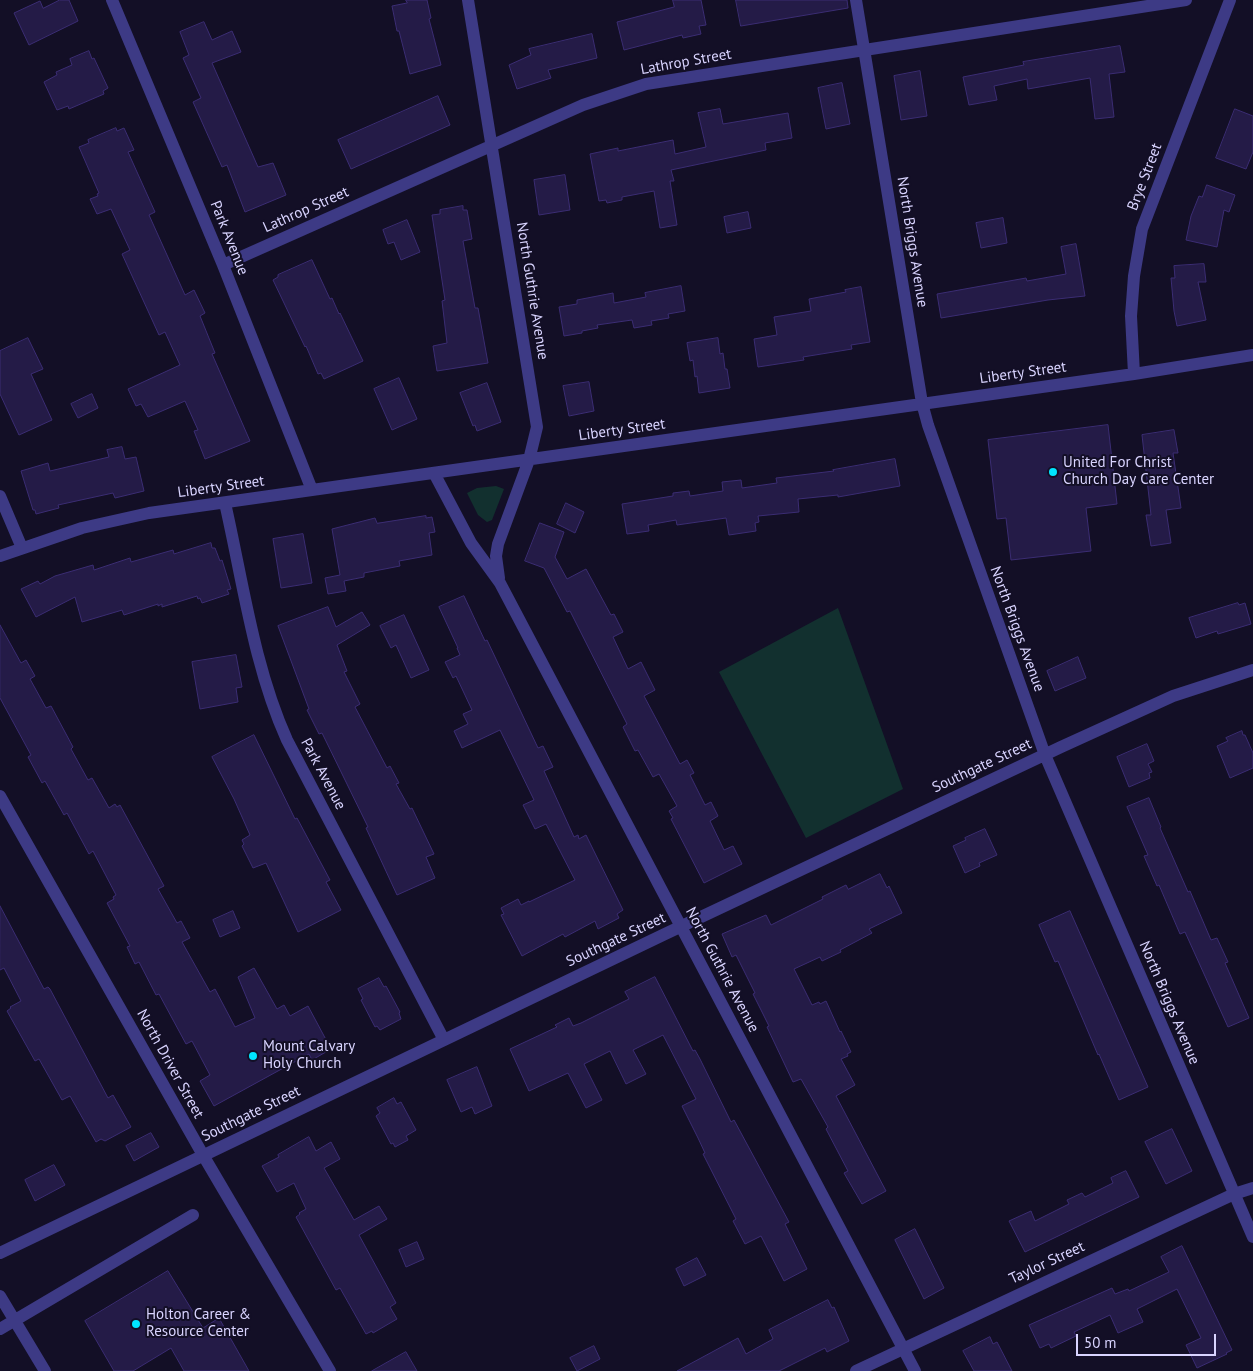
<!DOCTYPE html>
<html>
<head>
<meta charset="utf-8">
<style>
  body { margin:0 }
  #map { position:relative; width:1253px; height:1371px; overflow:hidden; background:#130f26; font-family:"PT Sans",sans-serif }
  canvas { display:block }
  .scale { position:absolute; left:1076px; top:1334px; width:140px; height:22px; box-sizing:border-box; border:2px solid #d9d4ff; border-top:0; padding-left:6px; font-size:15px; line-height:18px; white-space:nowrap; color:#d9d4ff; -webkit-text-stroke:4px #130f26; paint-order:stroke }
</style>
</head>
<body>
<div id="map">
<canvas width="1253" height="1371"></canvas>
<div class="scale">50 m</div>
</div>
<script>
const ctx = document.querySelector('canvas').getContext('2d');
ctx.lineJoin = 'round';
function paint(path, color) { ctx.fillStyle = color; ctx.fill(path, 'evenodd'); }
function strokePath(path, color, width, dash) { ctx.strokeStyle = color; ctx.lineWidth = width; ctx.lineCap = dash ? 'butt' : 'round'; ctx.setLineDash(dash || []); ctx.stroke(path); }
function write(font, color, halo, rows, align = 'center') {
  ctx.font = font + ' "PT Sans",sans-serif'; ctx.lineWidth = 4; ctx.setLineDash([]); ctx.textBaseline = 'middle'; ctx.strokeStyle = halo; ctx.fillStyle = color; for (const [text, x, y, turn = 0] of rows) {
    ctx.save(); ctx.translate(x, y); ctx.rotate((+turn || 0) * Math.PI / 180); ctx.textAlign = isNaN(turn) ? turn : align; if (halo) ctx.strokeText(text, 0, 0); ctx.fillText(text, 0, 0); ctx.restore();
  }
}
const green = new Path2D(`
  M496,486l8,3 -12,31 -5,2 -9,-7 -11,-22 10,-5z
  M838,608l65,181 -97,49 -87,-166z`);
const building = new Path2D(`
  M60,0h9l9,21 -49,24 -15,-32 26,-12 3,7z
  M406,0h21l4,18 -2,1 12,46 -31,9 -11,-43h-2l-5,-25 15,-3z
  M673,0h28l5,25 -7,1 2,8 -18,4 -1,-3 -58,15 -7,-28 57,-15z
  M736,0h111l1,8 -107,18z
  M204,22l8,18 20,-9 9,21 -29,11 46,104 15,-4 13,32 -41,17 -18,-47 -5,2 -29,-65 8,-4 -18,-40 6,-3 -9,-23z
  M592,34l5,24 -49,12 3,8 -34,11 -8,-24 22,-10 -2,-6z
  M1120,46l5,26 -16,2 5,43 -19,2 -5,-41 -62,11 -1,-10 -33,7 3,14 -28,5 -6,-28 61,-12 -1,-3z
  M89,51l3,8 2,-1 14,30 -5,3 1,3 -35,15 -1,-3 -11,4 -13,-28 13,-7 -1,-3 16,-7 -2,-6z
  M920,71l7,45 -26,4 -7,-44z
  M842,83l8,41 -24,5 -8,-41z
  M438,96l12,29 -99,44 -13,-29z
  M720,109l3,15 65,-11 4,25 -27,5 1,7 -95,20 3,11h-4l7,44 -17,3 -6,-37 -32,6v3l-15,3 -1,-3 -7,1 -9,-47 28,-6v3l55,-11 2,14 31,-7 -8,-34z
  M1235,109l18,7v36l-7,17 -30,-11z
  M116,128l1,3 7,-3 10,22 -6,2 27,60 -6,3 36,80 9,-5 11,23 -5,3 15,37 -3,1 38,87 -45,18 -11,-28 4,-1 -13,-29 -37,16 -7,-13 -5,2 -8,-17 52,-24 -15,-33 -6,3 -37,-81 8,-4 -19,-41 -14,5 -7,-15 8,-3 -1,-2 2,-1 -20,-46 10,-4 -1,-3z
  M565,175l5,35 -31,5 -5,-35z
  M1207,185l28,10 -6,17 -5,-2 -7,37 -31,-7 5,-24 8,-20 3,1z
  M463,206v4h4l5,29 -9,2 12,67h3l10,55 -51,8 -4,-25 14,-3 -5,-42 3,-1 -13,-85 8,-1v-4z
  M748,212l3,16 -24,5 -3,-16z
  M1003,218l4,25 -26,5 -5,-25z
  M407,220l13,32 -19,8 -7,-18 -6,2 -5,-14z
  M1076,244l9,52 -37,4 -107,18 -4,-24 89,-16 1,3 39,-7 -5,-27z
  M312,260l18,39 2,-1 7,16 1,-1 23,48 -39,18 -3,-6 -3,1 -12,-28 -1,1 -32,-67 5,-3v-2z
  M1204,264l2,18h-8l8,38 -29,6 -3,-15 -3,-33h4l-1,-12z
  M681,286l4,25 -17,3 1,4 -18,3 1,4 -18,3 -2,-8 -35,5 1,3 -16,3v2l-18,3 -5,-29 18,-3v-4l36,-7 1,10 32,-6 -1,-4z
  M861,287l9,55 -19,3 1,4 -49,8 1,3 -46,7 -4,-28 23,-4 -3,-18 37,-6 -2,-12 37,-7 -1,-2z
  M28,338l15,31 -12,5 21,46 -33,15 -19,-41v-43z
  M718,338l2,16 3,-1 2,16h2l3,19 -31,5 -2,-17 -2,1 -2,-17 -3,1 -3,-18z
  M399,378l18,41 -25,11 -18,-41z
  M589,382l5,29 -25,5 -6,-30z
  M487,383l14,39 -24,9 -2,-6 -2,1 -13,-33z
  M92,394l6,14 -20,10 -7,-14z
  M1108,425l9,79 -31,4 5,43 -80,9 -5,-42 -9,1 -9,-79z
  M1174,430l4,23h-5l8,55 -15,2 5,33 -20,3 -5,-31h5l-9,-80z
  M122,447l3,12 11,-2 8,34 -29,7 -2,-5 -55,12 1,3 -23,6 -1,-4h-2l-12,-39 27,-8 2,8 59,-14 -2,-7z
  M895,459l5,27 -62,11v-2l-40,4 1,13 -41,4 1,6 -4,1 1,8 -27,4 -3,-17 -49,7 -1,-5 -28,5 1,6 -22,3 -5,-30 51,-8v-3l16,-2 1,5 33,-5 -1,-9 19,-2 1,8 35,-5 -1,-5 58,-7 -1,-1z
  M566,503l18,9 -9,21 -18,-9z
  M426,516v2l6,-1 3,15 -6,1 3,22 -33,6 1,5 -36,7v4l-20,4 2,10 -18,3 -3,-16 15,-3 -8,-46 43,-11 2,5z
  M540,523l24,9 -9,25 12,22 19,-10 25,46 3,-1 9,18 -10,5 15,32 13,-7 14,28 -11,6 36,68 7,-4 7,13 -4,2 15,30 6,-3 7,14 -8,5 14,29 9,-4 9,18 -38,19 -33,-64 2,-1 -4,-7 8,-5 -18,-32 -6,3 -15,-27 -3,1 -12,-24 4,-3 -57,-113 -3,1 -23,-44 -19,-7z
  M303,534l9,49 -31,5 -8,-49z
  M211,543l1,5h3l5,13 2,-1 9,29 -4,1 2,4 -27,9 -2,-5 -2,1 -1,-3 -35,11v-3l-4,2v-2l-34,11 -2,-5 -3,1 -37,11 -7,-25 -39,20 -15,-28 17,-8 2,3 15,-8 38,-11 1,5 36,-12 1,4 42,-12 1,4 3,-1z
  M464,596l21,45 2,-1 51,108 5,-2 10,21 -9,4 30,66 4,-2 1,4 7,-4 37,75 -6,4 2,4 -21,11 -3,-8 -30,16 -2,-3 -41,22 -21,-41 3,-1 -3,-6 17,-9 3,6 8,-4v1l46,-22 -29,-56 -11,5 -12,-24 11,-5 -34,-70 -38,18 -8,-17 14,-7 -5,-10 9,-4 -16,-34 -3,2 -8,-16 15,-7 -3,-7h1l-19,-41z
  M1238,603l1,2 6,-2 6,21 -33,10 -1,-3 -21,7 -7,-20z
  M328,607l8,20 26,-15 8,13 -33,20 10,26 -3,1 16,32 -5,3 32,61 3,-2 9,17 -3,1 14,25 2,-1 22,46 -8,3 9,21 -38,17 -31,-67 2,-1 -46,-94 -3,1 -12,-24 2,-1 -31,-83z
  M404,615l25,55 -18,8 -15,-33 -5,3 -11,-22z
  M0,625l21,38 5,-3 9,16 -5,3 16,29 5,-2 22,41 -2,2 17,31 4,-2 17,30 6,-4 2,3 3,-2 44,81 -6,3 19,34 4,-2 9,17 -8,4 28,50 5,-3 20,38 20,-9 -17,-41 16,-9 23,41 7,-4 6,11 18,-10 23,43 -19,11 -3,-6 -95,52 -14,-25 10,-6 -18,-34 -6,3 -27,-50 -3,1 -17,-33 -4,2 -8,-17 3,-1 -23,-43 7,-4 -1,-2 3,-2 -23,-44 -4,3 -22,-41 -3,2 -19,-34 -3,2 -14,-26 3,-2 -31,-57z
  M236,655l6,32 -6,1 2,14 -38,7 -8,-47z
  M1078,657l8,21 -31,13 -8,-20z
  M1242,731l1,4h2l8,18v15l-23,10 -13,-32 11,-5 -2,-3z
  M254,735l41,84 2,-1 33,62 -4,2 15,28 -43,22 -32,-69 -13,5 -11,-22 2,-2 -2,-4 8,-5 -16,-36 -22,-42z
  M1147,744l7,17 -6,3 4,8 -3,1 1,5 -21,9 -12,-30z
  M1149,798l12,29 -1,1 28,64 2,-1 21,49 6,-2 11,24 -3,1 24,55 -21,9 -43,-95 -5,2 -21,-49 -2,1 -13,-30 4,-1 -21,-48z
  M985,829l12,26 -18,8 1,3 -15,7 -12,-27 13,-6 -1,-2z
  M880,874l7,14 2,-2 13,27 -33,16 3,4 -32,17 1,2 -19,9 -2,-4 -26,12 18,36 7,-3 1,2 6,-3 14,31 1,-1 10,21 -4,2 1,2 -7,3 14,26 -19,11 50,95 -24,13 -18,-31 4,-2 -22,-42 2,-2 -27,-48 -8,3 -26,-55 2,-1 -16,-32 2,-1 -19,-38 -4,2 -10,-23 44,-19 5,10 52,-26 -1,-2 24,-12 2,4z
  M0,906l44,83 4,-2 2,2 58,109 5,-3 18,32 -26,14 -4,-2 -5,3 -26,-46 -8,4 -23,-41 -4,2 -28,-50 4,-3 -1,-1 11,-6 -17,-33 -4,2z
  M233,911l7,17 -20,9 -7,-17z
  M1070,911l78,176 -29,13 -20,-46 -1,1 -40,-94 -3,1 -16,-37z
  M655,977l38,74 2,-1 5,9 31,63 3,-2 55,102 -4,2 22,45 -23,12 -23,-45 -16,8 -12,-23 3,-2 -33,-65 2,-1 -7,-15 -16,-32 14,-7 -33,-64 -30,15 13,24 -20,10 -16,-33 -26,13 18,36 -16,8 -18,-35 -39,18 -19,-42 47,-22 -2,-2 14,-7 4,8 8,-3 48,-24 -4,-7z
  M379,978l5,9 2,-1 14,26 -1,1 2,6 -21,11 -3,-4 -2,1 -14,-27 2,-1 -5,-10z
  M477,1067l15,39 -17,8 -3,-7 -11,5 -14,-32z
  M394,1098l3,6 4,-2 15,28 -10,6 2,4 -13,7 -2,-4 -2,1 -15,-28 4,-3 -3,-5z
  M1172,1129l20,42 -26,13 -21,-42z
  M151,1133l8,14 -25,14 -8,-15z
  M309,1137l7,14 15,-9 9,17 -16,9 30,52 25,-14 8,13 -28,16 37,68 -6,4 7,12 -24,14 -1,-2 -6,3 -26,-46 -4,2 -40,-73 4,-3 -1,-1 7,-4 -12,-26 -17,9 -15,-26 17,-9 -1,-2z
  M54,1165l11,20 -30,16 -10,-21z
  M1126,1171l13,26 -114,55 -16,-31 22,-10 4,10 34,-17 -2,-4 15,-7 3,4 28,-14 -2,-5z
  M915,1229l29,59 -20,11 -29,-59z
  M417,1242l7,17 -18,8 -7,-17z
  M1182,1246l50,104 -6,3 1,1 -30,14 -11,-23 15,-7 -24,-49 -40,20 6,13 -25,11 -8,-18 -36,17 2,4 -25,12 -2,-4 -9,4 -11,-23 83,-37 3,6 13,-5 1,2 40,-19 -8,-15z
  M697,1258l9,17 -22,11 -8,-17z
  M168,1271l35,57 16,-10 30,53h-65l-13,-23 -38,23h-19l-29,-50z
  M828,1300l4,8 2,-1 15,34 -22,11 -2,-4 -46,23h-102l61,-33 8,16 27,-15 -4,-9z
  M990,1337l3,7 4,-2 15,29h-38l-11,-20z
  M594,1346l6,13 -23,12 -7,-13z
  M406,1352l11,19h-45z`);
const minor = new Path2D(`
  M112,0l111,265 89,225
  M468,0l69,427 -8,33 -31,84 -2,12 3,22
  M856,0l66,403 6,22 117,330 208,482
  M223,265l360,-160 63,-21 540,-84
  M1134,374l-3,-58 3,-40 8,-47 88,-229
  M434,473l37,70 29,40 415,788
  M0,496l22,52
  M225,503c18,79 29,164 62,237l157,300
  M0,556l82,-28 67,-15 985,-139 119,-19
  M0,796l203,359 127,216
  M0,1253l665,-319 396,-187 112,-51 80,-26
  M0,1296l45,75
  M0,1329l193,-114
  M856,1371l378,-177 19,-6`);
const markers = [
  [1053,472,5,"#00e5ff"],
  [253,1056,5,"#00e5ff"],
  [136,1324,5,"#00e5ff"]
];
const streetNames = [
  ["Lathrop Street",686,62,-10],
  ["Brye Street",1145,177,-69],
  ["Lathrop Street",306,210,-24],
  ["Park Avenue",229,238,68],
  ["North Briggs Avenue",912,242,81],
  ["North Guthrie Avenue",532,291,81],
  ["Liberty Street",1023,373,-8],
  ["Liberty Street",622,430,-8],
  ["Liberty Street",221,487,-8],
  ["North Briggs Avenue",1017,629,70],
  ["Southgate Street",982,766,-25],
  ["Park Avenue",323,774,62],
  ["Southgate Street",616,940,-25],
  ["North Guthrie Avenue",722,970,62],
  ["North Briggs Avenue",1169,1003,67],
  ["North Driver Street",170,1064,61],
  ["Southgate Street",251,1114,-26],
  ["Taylor Street",1047,1263,-25]
];
const poiNames = [
  ["United For Christ",1063,463],
  ["Church Day Care Center",1063,480],
  ["Mount Calvary",263,1047],
  ["Holy Church",263,1064],
  ["Holton Career &",146,1315],
  ["Resource Center",146,1332]
];
paint(green, '#12302f');
paint(building, '#241b47');
strokePath(building, '#3b2d73', 1);
strokePath(minor, '#3d3a85', 12);
for (const [x, y, r, color] of markers) { const dot = new Path2D(); dot.arc(x, y, r, 0, 2 * Math.PI); ctx.fillStyle = color; ctx.fill(dot); strokePath(dot, '#130f26', 2); }
write('15px', '#d9d4ff', '#130f26', streetNames);
write('15px', '#d9d4ff', '#130f26', poiNames, 'left');
</script>
</body>
</html>
